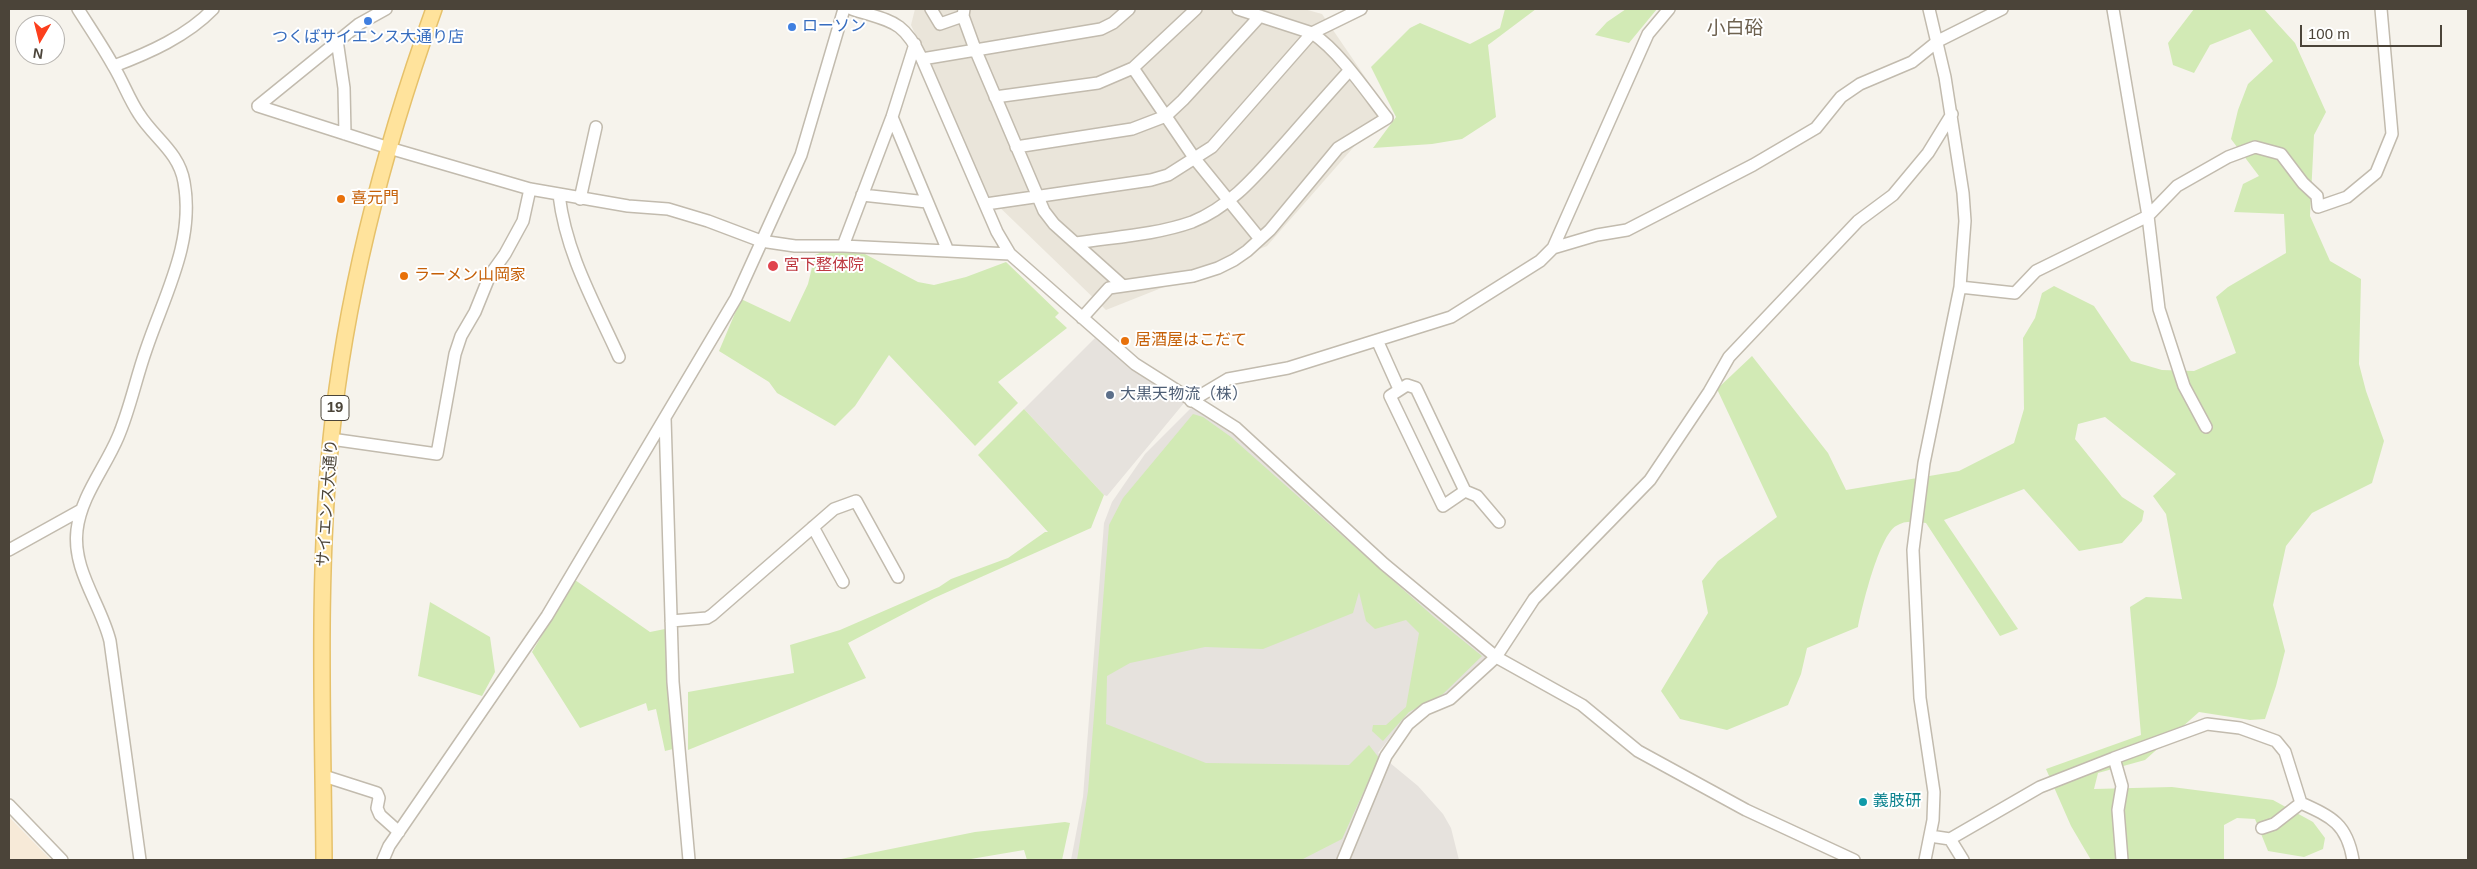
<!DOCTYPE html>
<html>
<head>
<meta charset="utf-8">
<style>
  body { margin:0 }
  #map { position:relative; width:2477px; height:869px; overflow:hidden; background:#f6f3ec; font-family:Helvetica,sans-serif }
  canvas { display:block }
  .frame { position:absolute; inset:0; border:10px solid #4b4439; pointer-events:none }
  .north { position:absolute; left:15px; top:15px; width:50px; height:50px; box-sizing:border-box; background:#fff; border:1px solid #b7b4b0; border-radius:50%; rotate:188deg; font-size:14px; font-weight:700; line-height:20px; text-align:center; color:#4b4439 }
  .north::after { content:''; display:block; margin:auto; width:18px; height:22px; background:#fc3f1d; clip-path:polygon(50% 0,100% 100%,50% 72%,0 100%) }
  .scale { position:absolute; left:2300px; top:25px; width:142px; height:22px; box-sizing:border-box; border:2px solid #4b4439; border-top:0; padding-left:6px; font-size:15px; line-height:18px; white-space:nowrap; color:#4b4439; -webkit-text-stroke:4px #fff; paint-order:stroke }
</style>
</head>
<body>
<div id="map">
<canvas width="2477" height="869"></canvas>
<div class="frame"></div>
<div class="north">N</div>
<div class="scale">100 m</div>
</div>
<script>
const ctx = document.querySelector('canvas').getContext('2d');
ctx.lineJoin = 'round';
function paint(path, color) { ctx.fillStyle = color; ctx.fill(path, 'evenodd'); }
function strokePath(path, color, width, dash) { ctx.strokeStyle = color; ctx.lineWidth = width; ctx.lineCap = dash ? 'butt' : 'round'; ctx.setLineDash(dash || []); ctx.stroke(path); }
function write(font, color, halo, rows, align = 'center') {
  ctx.font = font + ' Helvetica,"Noto Sans JP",sans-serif'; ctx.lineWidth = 4; ctx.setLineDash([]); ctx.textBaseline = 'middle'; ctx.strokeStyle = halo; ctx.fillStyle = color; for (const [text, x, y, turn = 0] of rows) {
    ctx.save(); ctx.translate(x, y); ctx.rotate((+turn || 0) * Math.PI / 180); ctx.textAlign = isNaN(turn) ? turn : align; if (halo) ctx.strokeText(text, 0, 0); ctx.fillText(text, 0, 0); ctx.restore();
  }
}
const residential = new Path2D(`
  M915,9h389l18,5 65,95 -120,137 -161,64 -117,-113 -78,-172z`);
const commercial = new Path2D(`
  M9,817l42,43h-42z`);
const industrial = new Path2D(`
  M1095,338l48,38 41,27 -77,93 -3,-1 -80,-86z
  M1191,408l45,26 22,18 73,73 128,110 26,19v6l-38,35 -27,12 -22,20 -20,26 40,33 25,28 8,14 8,32h-388l12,-63 21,-274 8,-21 33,-48z`);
const green = new Path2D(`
  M1505,9h31l-48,36 8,72 -34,22 -30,5 -59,4 23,-31 -25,-50 39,-39 10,-5 50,21 30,-16z
  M1626,9h31l-28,34 -34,-8 12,-13z
  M2194,9h70l31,34 31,69 -12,23 -4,81 20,45 31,18 -2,85 7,27 18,50 -12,42 -60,30 -26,33 -13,59 12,46 -9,35 -11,33 -15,1 -51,-8 -54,48 -47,13 -4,16 78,-2 101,13 40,22 12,16 -2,11 -19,8 -36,-6 -13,-32 -18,-1 -13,7v35h-133l-20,-34 -25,-57 95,-34 -11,-128 16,-10 36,2 -16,-85 -13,-18 23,-22 -71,-57 -27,7 -3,15 47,58 22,14 -2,10 -20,22 -43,8 -55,-62 -80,31 74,109 -18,7 -74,-113c-12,-1 -20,-3 -30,3 -17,10 -34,81 -38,101l-51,21 -6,26 -13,31 -61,25 -47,-11 -19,-28 47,-78 -6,-32 16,-20 59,-44 -60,-128 35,-33 76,97 18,37 113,-19 55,-28 10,-34 -1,-71 12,-20 7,-25 12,-7 40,20 37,55 31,9 32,1 42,-18 -20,-56 12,-10 58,-34 -2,-39 -50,-2 9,-28 16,-8 -28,-37 7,-29 10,-26 25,-23 -23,-32 -40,16 -16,28 -21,-8 -5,-22z
  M825,251l38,2 55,29 16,3 32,-8 40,-15 53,51 -4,4 12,11 -69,54 20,21 -43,43 -86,-91 -34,51 -20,20 -58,-33 -8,-11 -50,-31 22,-52 49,23 18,-38 7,-29z
  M1024,409l80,86 -13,33 -157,70 -86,45 18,35 -178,72v-58l106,-19 -4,-28 50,-15 99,-43 12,-8 57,-21 37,-26h3l-70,-77z
  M1193,414l10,3 28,20 203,180 48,39 -39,38 -34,18 -26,29 -11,-10 1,-6h13l20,-18 13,-74 -13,-13 -31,9 -9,-8 -7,-29 -6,21 -90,36 -58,-2 -75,16 -23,13 -1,48 100,39 143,2 20,-20 10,13 -37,81 -41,21h-224l11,-69 21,-266 14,-27z
  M575,580l75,52 15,-3 8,120 -8,2 -9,-42 -8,2 -2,-8 -66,25 -48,-76z
  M430,602l60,35 5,35 -13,24 -64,-20z
  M1065,822l5,1 -8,37h-35l-3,-10 -59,10h-129l139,-28z`);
const minor = new Path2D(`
  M78,9c12,19 25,38 36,58 9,15 15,32 25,47 15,24 40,38 45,68 11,60 -20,114 -38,168 -10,28 -16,59 -28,87 -13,31 -37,59 -41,93 -5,40 24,74 33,111l30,219
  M852,9c39,13 51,10 70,50l75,173 13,22 125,110 101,64 148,136 112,93 86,48 56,46 108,59 108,50
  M931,9l9,15 23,-8
  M964,9l-1,7 12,33 69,162 10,13 68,61
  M2113,9l35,207 11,93 25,77 22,41
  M337,40l7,48 1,46
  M922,59l179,-30 12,-6 16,-14
  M114,66c35,-13 73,-30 99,-57
  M1133,68l62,91 65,80
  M995,97l103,-14 35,-15 63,-59
  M258,106l131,42 141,41 98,17 40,3 40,12 53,20 34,5h48l167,8
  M258,106l101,-82 27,-15
  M892,117l56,134
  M1016,147l116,-18 34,-13 17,-16 77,-84
  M559,195c7,59 36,109 60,162
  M862,195l65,7
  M580,199l16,-72
  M986,204l165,-24 17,-5 44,-28 100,-114 49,-24
  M1076,243c38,-6 79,-8 116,-21 40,-16 66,-49 94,-80 21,-24 42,-48 63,-71
  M843,246l49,-129 23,-73
  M1553,248l95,-214 21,-25
  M1960,287l55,6 21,-22 112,-55 29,-30 51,-29 27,-10 26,7 22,29 14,13 1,11 29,-10 29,-24 16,-39 -11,-125
  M1082,318l27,-30 84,-12 25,-8 16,-8 13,-9 23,-21 68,-82 49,-30c-21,-27 -47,-66 -75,-85l-74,-24
  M1377,340l22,49
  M1407,385l9,3 49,103 -22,15 -53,-110z
  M1191,401l37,-22 60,-11 163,-51 89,-56 13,-13 44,-13 30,-5 126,-65 63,-37 25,-31 19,-13 52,-22 26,-21 64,-32
  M665,418l8,264 16,178
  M331,439l106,15 18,-100 6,-18 14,-24 15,-37 15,-21 18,-33 7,-32
  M1465,491l12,5 22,26
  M813,527l30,55
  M9,550l72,-40
  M671,621l36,-3 5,-3 122,-106 22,-8 42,76
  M2114,758l93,-34 33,4 36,13 9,11 16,51
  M324,776l53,17 2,5 -2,10 3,7 19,17
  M2301,803c31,14 46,21 52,57
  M9,805l53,55
  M2262,828l12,-4 27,-21
  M1930,836l20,3 90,-52 74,-29 8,28 -4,24 4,50
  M1950,839l13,21
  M383,860l6,-14 158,-230 189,-318 65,-143 43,-146
  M1343,860l43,-104 22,-32 18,-15 24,-10 46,-42 38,-58 116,-119 59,-88 20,-35 129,-136 35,-26 35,-42 24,-39
  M1925,860l8,-40 1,-28 -14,-94 -7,-148 11,-87 36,-176 5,-66 -2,-28 -18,-116 -16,-68`);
const major = new Path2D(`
  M324,860c-1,-140 -7,-282 7,-421 15,-148 53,-291 103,-430`);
const markers = [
  [368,21,5,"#3f7fe0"],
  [792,27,5,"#3f7fe0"],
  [341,199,5,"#e8710a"],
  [773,266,6,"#e0444e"],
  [404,276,5,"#e8710a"],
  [1125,341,5,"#e8710a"],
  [1110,395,5,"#5c6f8a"],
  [1863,802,5,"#0f9aa8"]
];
const shields = [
  [335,408,28]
];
const shieldNames = [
  ["19",335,408]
];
const shopNames = [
  ["ローソン",802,27],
  ["つくばサイエンス大通り店",368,38,"center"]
];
const foodNames = [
  ["喜元門",351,199],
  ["ラーメン山岡家",414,276],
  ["居酒屋はこだて",1135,341]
];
const healthNames = [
  ["宮下整体院",784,266]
];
const serviceNames = [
  ["大黒天物流（株）",1120,395]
];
const streetNames = [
  ["サイエンス大通り",328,503,-86]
];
const cultureNames = [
  ["義肢研",1873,802]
];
const quarterNames = [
  ["小白硲",1735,29]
];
paint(residential, '#eae5da');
paint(commercial, '#f7ead8');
paint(industrial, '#e6e2dd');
paint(green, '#d2eab5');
strokePath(minor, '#c2bbae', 14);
strokePath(major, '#e6c16a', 18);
strokePath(minor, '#fff', 11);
strokePath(major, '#ffe39c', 15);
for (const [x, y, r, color] of markers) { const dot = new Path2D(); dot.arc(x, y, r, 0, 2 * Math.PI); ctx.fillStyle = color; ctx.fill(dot); strokePath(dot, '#fff', 2); }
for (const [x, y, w] of shields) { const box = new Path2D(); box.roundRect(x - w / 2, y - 12.5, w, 25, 4); ctx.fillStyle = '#fff'; ctx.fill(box); strokePath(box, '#4b4439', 1); }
write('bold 15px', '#4b4439', null, shieldNames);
write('16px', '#366cbe', '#fff', shopNames, 'left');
write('16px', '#c56008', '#fff', foodNames, 'left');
write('16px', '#be3a42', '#fff', healthNames, 'left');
write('16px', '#4e5e75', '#fff', serviceNames, 'left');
write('16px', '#4b4439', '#fff', streetNames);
write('16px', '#0d838f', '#fff', cultureNames, 'left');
write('19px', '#6e6250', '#fff', quarterNames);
</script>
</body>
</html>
